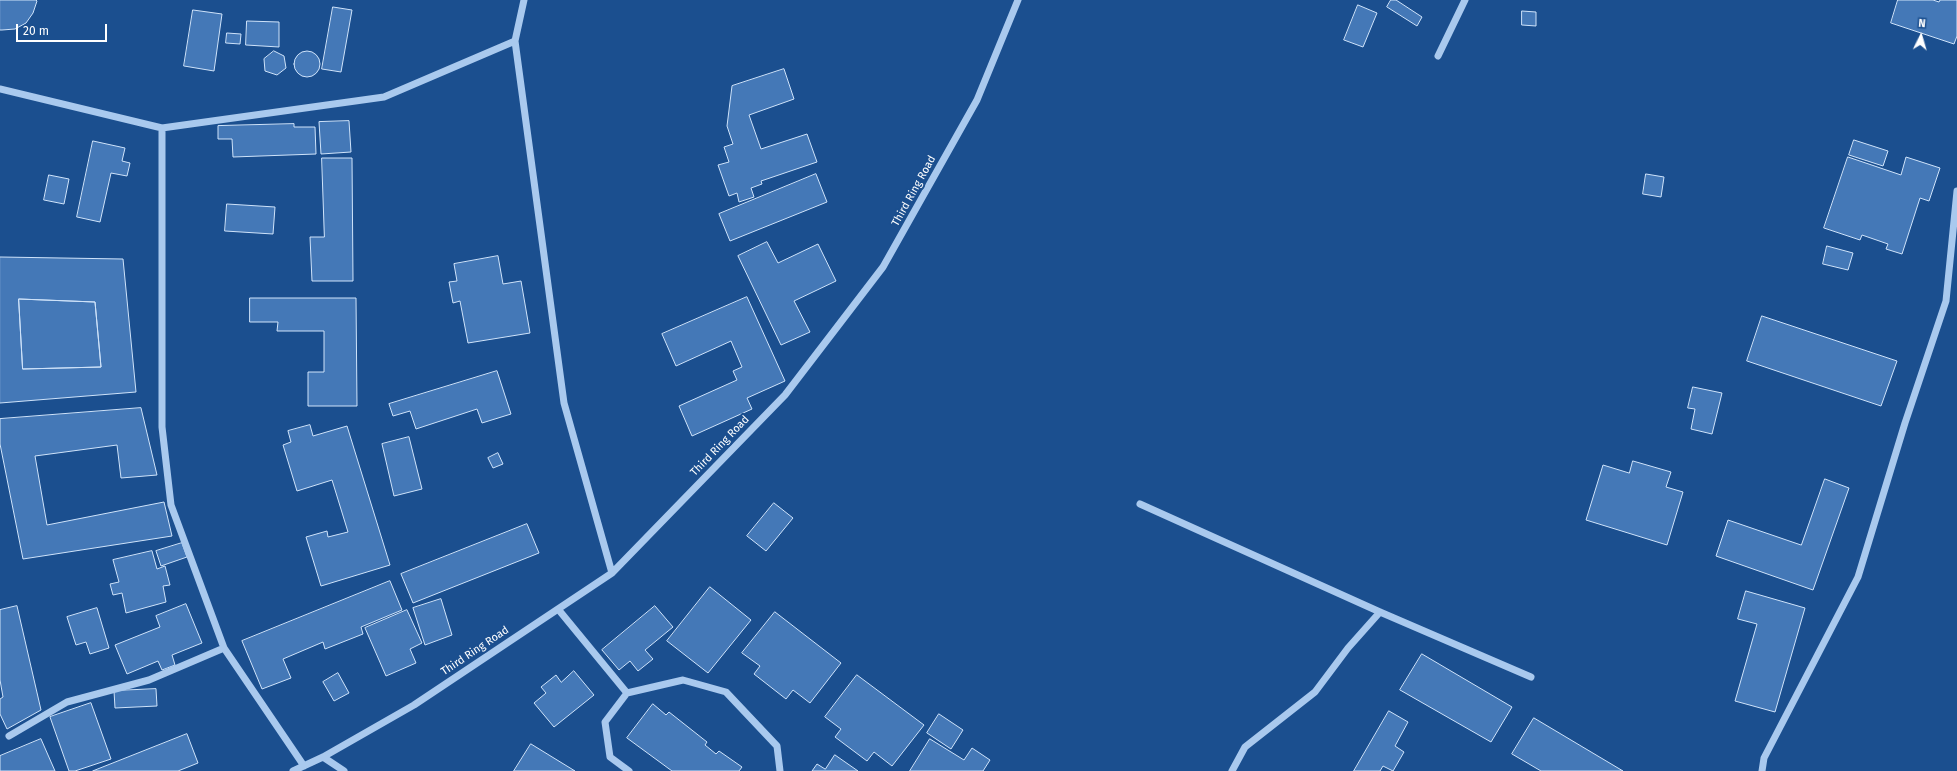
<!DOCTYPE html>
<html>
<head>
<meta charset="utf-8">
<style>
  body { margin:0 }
  #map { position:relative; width:1957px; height:771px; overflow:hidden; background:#1b4f8f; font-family:"Fira Sans",sans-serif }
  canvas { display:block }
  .north { position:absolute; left:1901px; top:16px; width:40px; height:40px; -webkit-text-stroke:3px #1b4f8f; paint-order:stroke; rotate:5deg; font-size:11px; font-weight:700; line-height:16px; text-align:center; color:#fff }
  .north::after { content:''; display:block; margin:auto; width:14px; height:18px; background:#fff; clip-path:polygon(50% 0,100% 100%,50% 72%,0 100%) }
  .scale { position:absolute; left:16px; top:24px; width:91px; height:18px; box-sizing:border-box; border:2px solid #fff; border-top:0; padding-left:5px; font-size:12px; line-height:14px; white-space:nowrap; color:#fff; -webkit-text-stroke:3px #1b4f8f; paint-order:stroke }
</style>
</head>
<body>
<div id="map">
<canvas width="1957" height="771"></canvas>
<div class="north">N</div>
<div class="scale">20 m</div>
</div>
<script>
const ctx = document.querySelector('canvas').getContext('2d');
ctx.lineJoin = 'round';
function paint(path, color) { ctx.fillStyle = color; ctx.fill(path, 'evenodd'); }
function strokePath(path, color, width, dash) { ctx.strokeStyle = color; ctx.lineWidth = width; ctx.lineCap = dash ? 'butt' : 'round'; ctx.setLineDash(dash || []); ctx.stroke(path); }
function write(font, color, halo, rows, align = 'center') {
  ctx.font = font + ' "Fira Sans",sans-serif'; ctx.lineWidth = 4; ctx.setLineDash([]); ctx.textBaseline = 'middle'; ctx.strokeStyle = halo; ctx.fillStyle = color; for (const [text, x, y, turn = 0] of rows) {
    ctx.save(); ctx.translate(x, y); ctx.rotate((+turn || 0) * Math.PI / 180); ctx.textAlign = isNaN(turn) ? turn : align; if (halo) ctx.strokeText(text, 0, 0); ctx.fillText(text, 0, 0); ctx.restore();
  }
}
const building = new Path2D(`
  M0,0h36l1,1 -4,12 -7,10 -11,6 -13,1h-2z
  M1391,0h5l26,17 -5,9 -30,-19z
  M1898,0h35l6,2 1,-2h17v36l-3,8 -63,-21z
  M1358,5l19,8 -14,34 -19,-7z
  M333,7l19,3 -11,62 -19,-3z
  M193,10l29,4 -8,57 -30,-5z
  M1522,11l14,1v14l-14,-1z
  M247,21l32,1v25l-33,-2z
  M227,33l14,1 -1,10 -14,-1z
  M274,51l10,5 2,12 -9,7 -12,-4 -1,-12z
  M294 64a13 13 0 1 1 26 0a13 13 0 1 1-26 0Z
  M784,69l10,30 -45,16 12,34 46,-15 10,28 -56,19 1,3 -11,4 3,9 -15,5 -2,-9 -8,3 -11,-31 11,-3 -5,-15 9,-3 -6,-18 5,-40z
  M349,121l2,31 -30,2 -2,-32z
  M294,124v3h21l1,27 -83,3 -1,-18h-14v-13z
  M1854,140l34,11 -5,15 -34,-11z
  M93,141l32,7 -3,13 8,2 -3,13 -16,-3 -11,49 -23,-5z
  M1848,157l53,18 5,-18 34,11 -11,33 -9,-3 -18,56 -16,-5 2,-5 -26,-9 -2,5 -36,-12z
  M322,158h30l1,123h-41l-2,-44h14z
  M816,174l11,28 -97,39 -11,-27z
  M1646,174l18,3 -3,20 -18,-3z
  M49,175l20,4 -5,25 -20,-4z
  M227,204l48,3 -2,27 -48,-3z
  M767,242l11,21 40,-19 18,37 -42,20 16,31 -29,13 -43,-89z
  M1827,246l26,7 -5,17 -25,-6z
  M498,256l5,28 18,-3 9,52 -62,10 -8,-42 -7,2 -4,-21 8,-1 -3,-17z
  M0,257l123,2 13,133 -136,11zM19,299l76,3 6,65 -78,2z
  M747,297l38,84 -38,17 5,11 -60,27 -13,-30 58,-26 -4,-9 9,-4 -11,-26 -55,25 -14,-32z
  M250,298h106l1,108h-49v-34h16v-41h-47l1,-9h-28z
  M19,299l76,3 6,65 -78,2z
  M1762,316l135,45 -16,45 -134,-45z
  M497,371l14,43 -29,9 -5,-14 -61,20 -6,-18 -17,5 -4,-12z
  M1693,387l29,6 -10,41 -21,-5 4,-20 -7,-1z
  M141,408l16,67 -36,3 -4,-33 -82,11 12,69 117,-23 8,34 -149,23 -23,-115v-25z
  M310,425l3,11 34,-10 43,139 -69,21 -15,-49 21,-6 1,6 20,-5 -16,-52 -35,11 -14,-46 8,-3 -3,-11z
  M409,437l13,52 -28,7 -12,-52z
  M498,453l5,11 -10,4 -5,-10z
  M1633,461l38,11 -5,15 17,5 -16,53 -81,-25 17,-55 26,8z
  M1825,479l24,9 -36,102 -97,-34 12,-36 73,25z
  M774,503l19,15 -27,33 -19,-15z
  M527,524l12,29 -126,50 -12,-29z
  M182,543l5,14 -26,9 -5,-15z
  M152,551l5,18 8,-3 5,19 -7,1 3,16 -40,11 -4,-20 -9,2 -3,-11 9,-2 -6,-22z
  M390,581l12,29 -41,17 2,7 -38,15 -2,-7 -40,17 8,19 -29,11 -20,-48z
  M710,587l41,33 -43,53 -41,-32z
  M1746,591l59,17 -30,104 -40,-11 22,-77 -19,-5z
  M441,599l11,36 -27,10 -12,-37z
  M186,604l16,39 -30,12 3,10 -13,5 -4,-9 -31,13 -12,-29 45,-18 -4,-11z
  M17,606l24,104 -34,19 -7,-15v-15l3,-2 -3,-17v-70z
  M655,606l18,21 -28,23 8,9 -15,12 -8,-10 -11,9 -17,-20z
  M97,608l12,40 -19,6 -4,-12 -10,3 -9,-28z
  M407,610l15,33 -12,6 6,14 -30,13 -21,-48z
  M775,612l66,51 -31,40 -17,-13 -7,9 -32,-25 6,-8 -18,-13z
  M1422,654l90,53 -21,35 -91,-52z
  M574,671l20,24 -40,32 -20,-24 12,-10 -5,-6 15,-12 5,7z
  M338,673l11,20 -15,8 -11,-19z
  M857,675l67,50 -32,41 -18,-14 -7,9 -32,-24 6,-8 -16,-12z
  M156,689l1,17 -42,2 -1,-17z
  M91,703l20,56 -36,12h-6l-19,-54z
  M653,704l13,11 3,-3 38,30 -2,3 11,9 3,-3 23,16 -3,4h-67l-45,-33z
  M1389,711l19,11 -13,24 9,6 -11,19 -10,-5 -3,5h-26z
  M939,714l24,16 -12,19 -24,-16z
  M1534,718l89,53h-82l-29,-17z
  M187,734l11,29 -20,8h-85z
  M41,739l14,32h-55v-15z
  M930,739l34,21 8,-12 18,12 -7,11h-73z
  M531,744l44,27h-61z
  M835,755l23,16h-46l5,-7 8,5z`);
const minor = new Path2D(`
  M524,0l-9,41 49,362 48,170
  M1438,56l27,-56
  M0,89l162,39 222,-31 131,-56
  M1140,504l240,108 151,65
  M558,609l69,84
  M224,648l80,118
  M9,736l58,-34 82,-22 75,-32 -53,-143 -9,-78v-299
  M323,757l21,14
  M293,771l30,-14 91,-52 198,-132 173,-178 98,-128 94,-167 41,-100
  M629,771l-19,-14 -5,-35 22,-29 56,-13 43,12 51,54 3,25
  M1232,771l13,-24 70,-55 33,-44 32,-36
  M1762,771l2,-13 94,-181 47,-154 41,-122 11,-110`);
const streetNames = [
  ["Third Ring Road",914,191,-61],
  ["Third Ring Road",720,446,-46],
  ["Third Ring Road",475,651,-34]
];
paint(building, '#4478b7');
strokePath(building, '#cfe3fa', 1);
strokePath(minor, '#a9c9ee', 7);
write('11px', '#fff', '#1b4f8f', streetNames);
</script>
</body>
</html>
